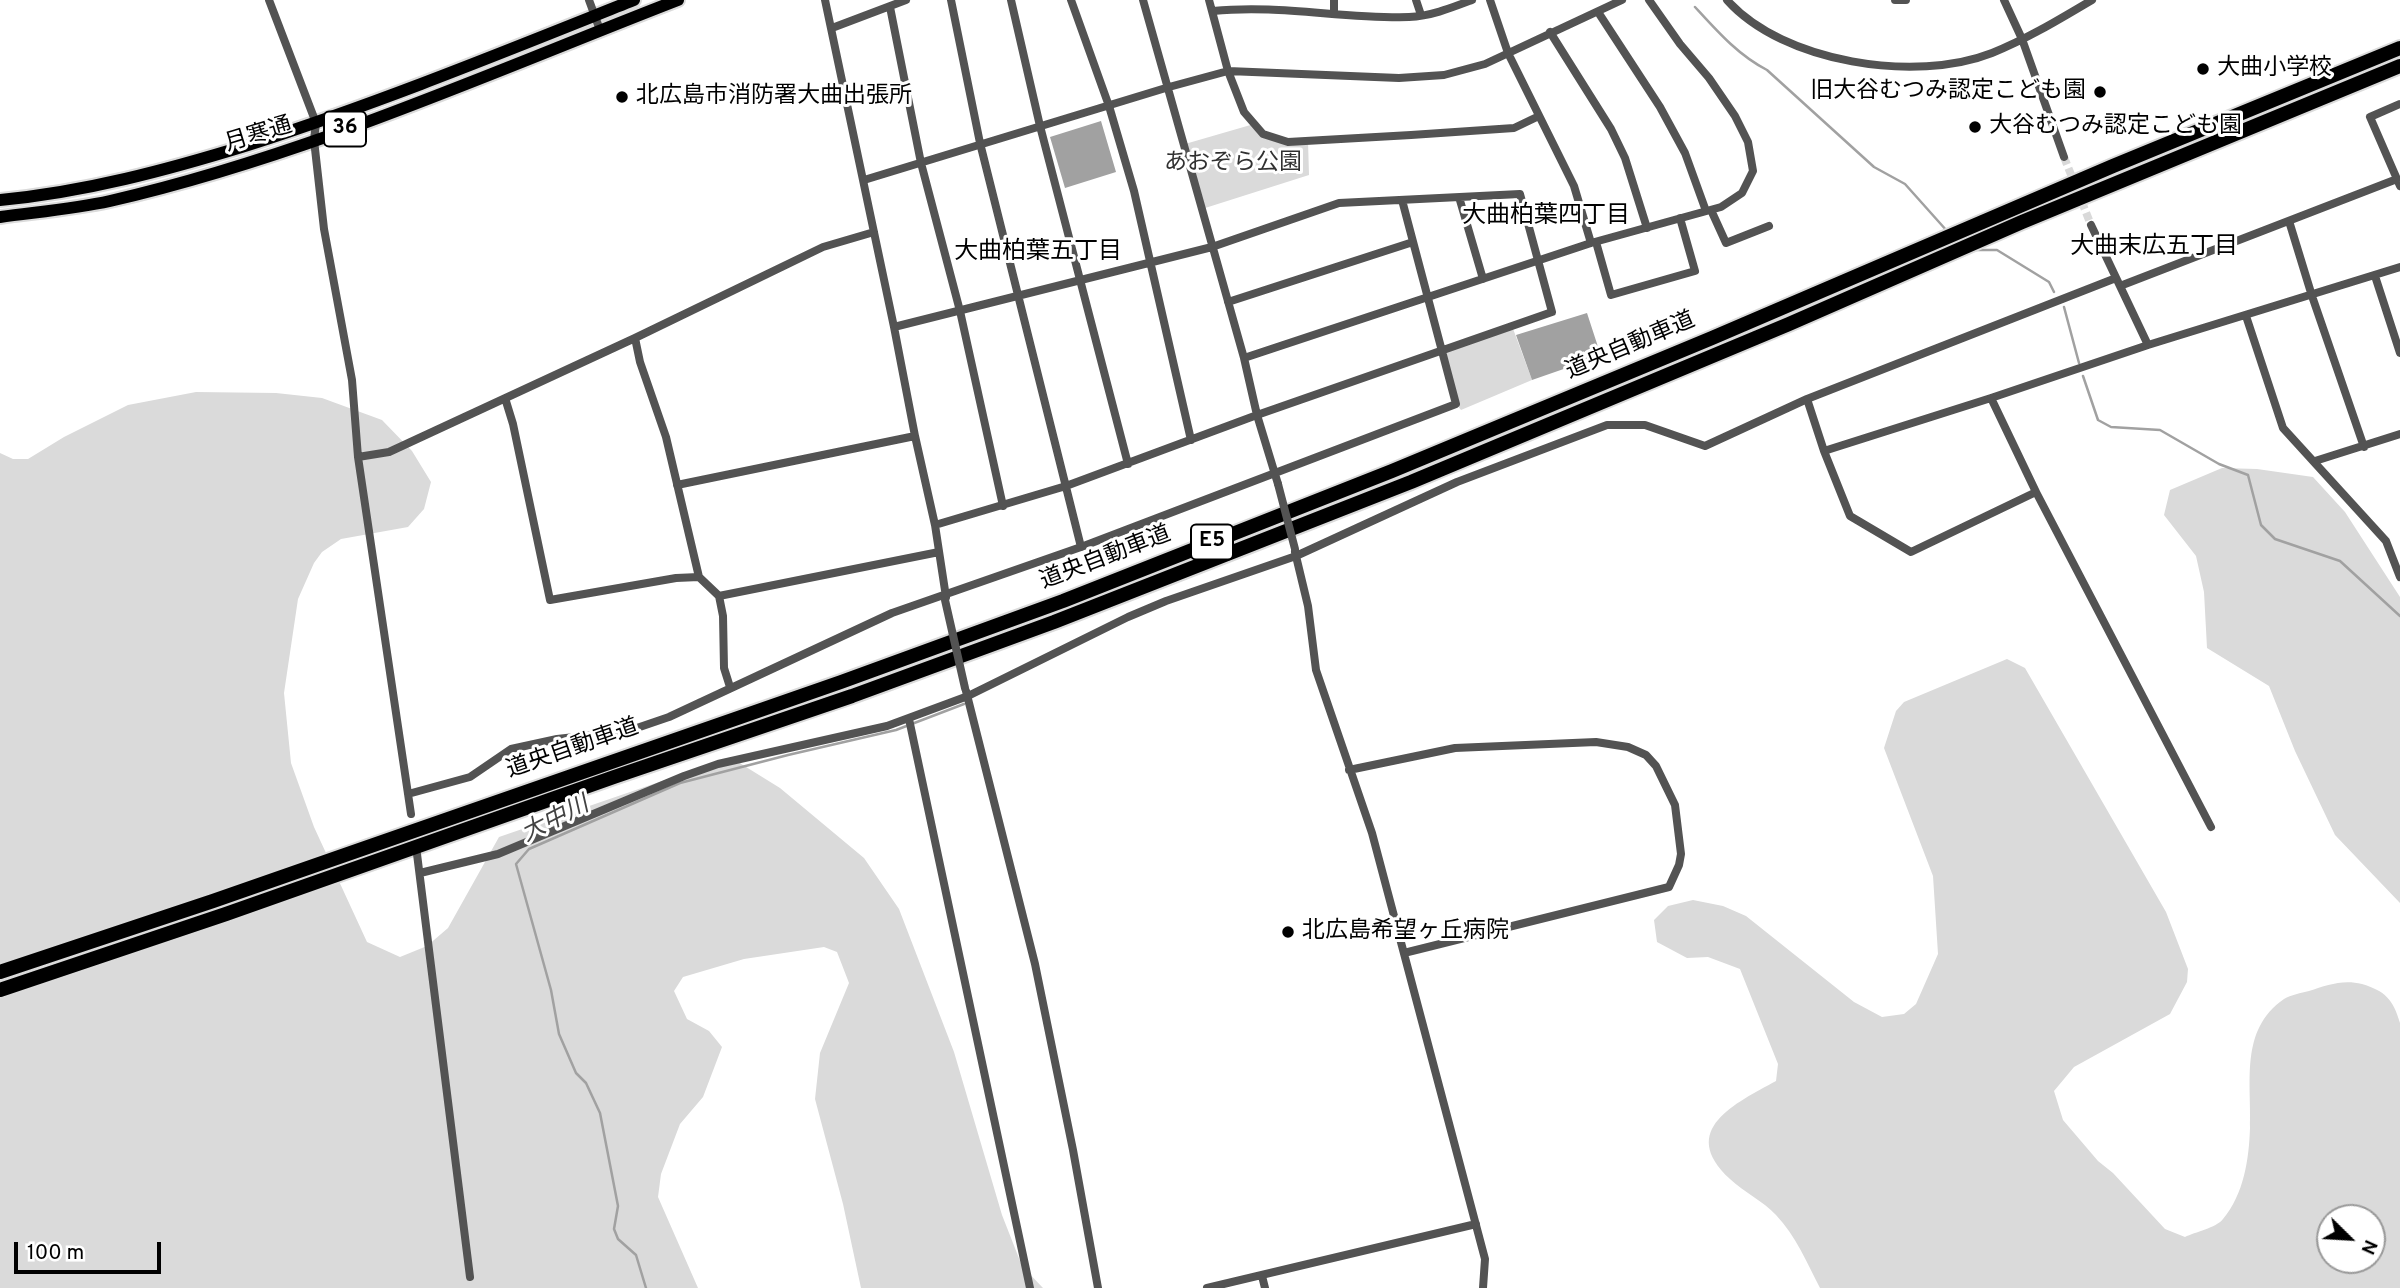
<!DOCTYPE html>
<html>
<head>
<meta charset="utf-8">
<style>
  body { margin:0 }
  #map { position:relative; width:2400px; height:1288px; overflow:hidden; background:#fff; font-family:Overpass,sans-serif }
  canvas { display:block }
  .north { position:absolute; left:2316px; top:1204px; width:70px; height:70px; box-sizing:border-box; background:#fff; border:2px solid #999; border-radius:50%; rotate:114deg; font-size:19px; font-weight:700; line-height:28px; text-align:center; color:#000 }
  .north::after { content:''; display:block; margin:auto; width:24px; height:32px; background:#000; clip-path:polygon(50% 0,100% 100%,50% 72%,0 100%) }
  .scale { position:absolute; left:14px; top:1242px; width:147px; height:32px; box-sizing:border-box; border:4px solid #000; border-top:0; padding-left:9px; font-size:21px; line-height:24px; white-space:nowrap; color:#000; -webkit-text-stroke:5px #fff; paint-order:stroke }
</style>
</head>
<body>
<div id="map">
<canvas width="2400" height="1288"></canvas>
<div class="north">N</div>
<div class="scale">100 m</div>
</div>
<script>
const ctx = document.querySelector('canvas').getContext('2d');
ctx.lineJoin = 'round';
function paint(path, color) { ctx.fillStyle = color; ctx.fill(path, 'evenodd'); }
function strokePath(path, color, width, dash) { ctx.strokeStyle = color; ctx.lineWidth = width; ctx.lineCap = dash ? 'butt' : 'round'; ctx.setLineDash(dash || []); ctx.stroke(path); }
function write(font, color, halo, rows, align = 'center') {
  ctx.font = font + ' Overpass,"Noto Sans JP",sans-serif'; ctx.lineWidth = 6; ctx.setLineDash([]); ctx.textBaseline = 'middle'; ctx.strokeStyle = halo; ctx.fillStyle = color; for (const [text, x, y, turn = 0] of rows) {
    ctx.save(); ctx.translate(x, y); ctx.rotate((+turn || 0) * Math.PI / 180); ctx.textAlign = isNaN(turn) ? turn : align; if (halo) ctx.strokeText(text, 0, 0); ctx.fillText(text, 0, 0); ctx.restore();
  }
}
const green = new Path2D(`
  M1254,124c15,16 33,18 54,17l1,34 -107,34 -17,-65z
  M1512,326l20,54 -71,30 -5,-6 -13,-54z
  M196,392l80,1 46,5 60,22 30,31 19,31 -7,27 -16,18 -67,12 -19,13 -8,11 -16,36 -14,94 7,70 23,64 53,115 33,15 27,-11 21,-18 51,-91 195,-67 44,-8 42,26 84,70 35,51 55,143 48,163 20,51 21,22h-182l-18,-84 -28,-105 5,-46 29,-70 -12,-31 -13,-5 -80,12 -61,18 -9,14 13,28 22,12 13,16 -19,50 -23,27 -19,50 -3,23 40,91h-698v-835l13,6h15l36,-22 64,-32z
  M2222,468l35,1 56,8 32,35 55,85v306l-65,-68 -40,-84 -26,-65 -62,-38 -3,-56 -8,-36 -32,-41 6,-25z
  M2007,659l18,9 141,244 22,57 -1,13 -17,32 -96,53 -20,24 9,29 35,41 15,12 52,56 20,8c10,-5 31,-9 38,-18 21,-25 26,-60 27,-91 2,-45 -11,-98 34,-129 7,-4 17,-6 25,-8 18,-6 34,-12 53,-7 23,7 31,15 38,39v265h-580c-13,-25 -24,-52 -44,-73 -13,-14 -32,-23 -46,-36 -53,-49 6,-76 46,-98l2,-17 -38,-95 -32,-12 -21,1 -30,-16 -3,-22 14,-14 25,-6 30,6 23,10 108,86 28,15 22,-3 12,-10 22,-50 -5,-78 -49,-128 12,-37 8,-9zM2330,1218h42v42h-42z`);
const water = new Path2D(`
  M1101,121l15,51 -51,16 -15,-51z
  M1587,313l14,43 -69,24 -16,-45z`);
const stream = new Path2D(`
  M1695,7c22,24 43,48 72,63l107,97 31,17 42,47
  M1975,250h22l52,32 5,10
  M2064,307l15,56
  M2083,376l15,44 13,7 49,3 59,34 29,11 13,50 14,14 65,22 60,55
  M646,1288l-10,-33 -18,-16 -4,-10 4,-23 -18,-93 -14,-30 -10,-10 -17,-39 -8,-44 -35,-126 13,-15 151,-66 108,-28 108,-25 68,-26`);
const minorTunnel = new Path2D(`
  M2064,157l27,68`);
const minor = new Path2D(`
  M269,0l47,123 -2,17 10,89 28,151 6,77 53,357
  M589,0l11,30
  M825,0l69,327 21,109 20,89 11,72
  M951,0l29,143 101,404
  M1011,0l29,126 88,338
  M1071,0l38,106 25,85 57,249
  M1143,0l101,358 13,57 21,69
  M1209,0l19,71 16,41 19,22 25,8 123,-7 103,-7 25,-12
  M1416,0l5,15
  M1490,0l18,53 66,133 17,57
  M1727,0c56,63 189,83 265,53 35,-14 68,-34 100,-53
  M1895,0h11
  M2004,0l18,39 42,118
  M890,7l31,156 39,148 43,195
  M1213,11c66,-7 130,8 196,6 22,-1 42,-9 63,-17
  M1598,12l62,95 25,46 21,58
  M1334,13v-13
  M832,28l74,-28
  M1550,32l61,97 14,29 22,70
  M2400,104l-30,13 30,69
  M864,180l305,-93 59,-16 171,7 45,-3 41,-11 137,-64
  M1459,197l24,82
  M1711,210l15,33 43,-17
  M2289,221l23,75 52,151
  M2091,225l57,120
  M1596,242l15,53 84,-24 -15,-53
  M2375,276l25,77
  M2120,286l277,-107
  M1228,302l185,-60
  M2246,316l37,112 103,113 14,36
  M894,327l318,-80 127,-44 181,-9 32,118 -295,103 -191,71 -131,39
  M635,338l5,24 26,75 33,140 20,19 4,20 1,52 6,19
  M1244,358l347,-115 130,-36 21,-14 11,-22 -5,-29 -13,-26 -26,-38 -29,-34 -31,-44
  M505,398l8,26 37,176 126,-22 23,-1
  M1991,398l45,94 175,335
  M1807,399l17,52 26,65 61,36 125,-60
  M1824,451l167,-53 157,-53 252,-78
  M358,457l31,-5 246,-114 188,-91 51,-15
  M2315,461l85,-27
  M677,485l238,-49
  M1295,552l13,54 8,64 56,163 113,426 -2,29
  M719,596l220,-44
  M966,691l69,273 38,186 25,138
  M909,719l121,569
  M1349,770l106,-22 141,-6 32,5 18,8 10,11 19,39 6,49 -2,11 -10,22 -265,66
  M408,794l62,-17 41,-28 46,-10 71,-8 41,-14 223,-104 189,-66 375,-143 -54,-204
  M417,854l53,423
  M420,873l78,-19 186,-78 34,-12 169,-38 81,-30 160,-79 38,-16 130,-45 161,-74 150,-57h38l60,21 102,-47 309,-121
  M1262,1276l3,12
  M1207,1288l269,-64`);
const trunk = new Path2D(`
  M0,200c85,-8 167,-30 248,-55 131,-42 258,-94 386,-145
  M0,217c36,-5 74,-8 110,-16 196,-45 382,-129 568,-201`);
const motorway = new Path2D(`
  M0,972l213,-71 628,-219 222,-81 329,-130 320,-133 401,-172 287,-118
  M0,990l226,-76 388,-137 238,-81 202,-74 357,-140 378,-158 233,-102 378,-156`);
const minorBridge = new Path2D(`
  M1278,484l17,65
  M945,600l20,88`);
const markers = [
  [2203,69,7,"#000"],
  [2100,92,7,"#000"],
  [622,97,7,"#000"],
  [1975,127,7,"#000"],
  [1288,932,7,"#000"]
];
const shields = [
  [345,129,42],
  [1212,542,42]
];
const shieldNames = [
  ["36",345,129],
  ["E5",1212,542]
];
const poiNames = [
  ["大曲小学校",2217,69],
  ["旧大谷むつみ認定こども園",2086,92,"right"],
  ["北広島市消防署大曲出張所",636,97],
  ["大谷むつみ認定こども園",1989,127],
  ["北広島希望ヶ丘病院",1302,932]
];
const streetNames = [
  ["月寒通",259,136,-17],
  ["道央自動車道",1631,347,-23],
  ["道央自動車道",1106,559,-21],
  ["道央自動車道",573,750,-19]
];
const parkNames = [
  ["あおぞら公園",1233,164]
];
const neighbourhoodNames = [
  ["大曲柏葉四丁目",1546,217],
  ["大曲末広五丁目",2154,248],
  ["大曲柏葉五丁目",1038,253]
];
const waterNames = [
  ["大中川",556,821,-27]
];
paint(green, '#dadada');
paint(water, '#a1a1a1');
strokePath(stream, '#a1a1a1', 2.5);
strokePath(minorTunnel, '#d9d9d9', 8, [8, 4]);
strokePath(trunk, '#dbdbdb', 16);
strokePath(motorway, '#dbdbdb', 18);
strokePath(minor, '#535353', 8);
strokePath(trunk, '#000', 12);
strokePath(motorway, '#000', 14);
strokePath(minorBridge, '#535353', 8);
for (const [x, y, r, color] of markers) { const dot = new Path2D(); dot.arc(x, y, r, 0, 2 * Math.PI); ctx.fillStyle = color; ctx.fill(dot); strokePath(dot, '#fff', 2.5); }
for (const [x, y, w] of shields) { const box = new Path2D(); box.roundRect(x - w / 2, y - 17.5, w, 35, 5); ctx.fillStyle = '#fff'; ctx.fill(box); strokePath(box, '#000', 2); }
write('bold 21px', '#000', null, shieldNames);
write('23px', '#000', '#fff', poiNames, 'left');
write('23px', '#000', '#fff', streetNames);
write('23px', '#313131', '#fff', parkNames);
write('24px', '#000', '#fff', neighbourhoodNames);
write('italic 24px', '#424242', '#fff', waterNames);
</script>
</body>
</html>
